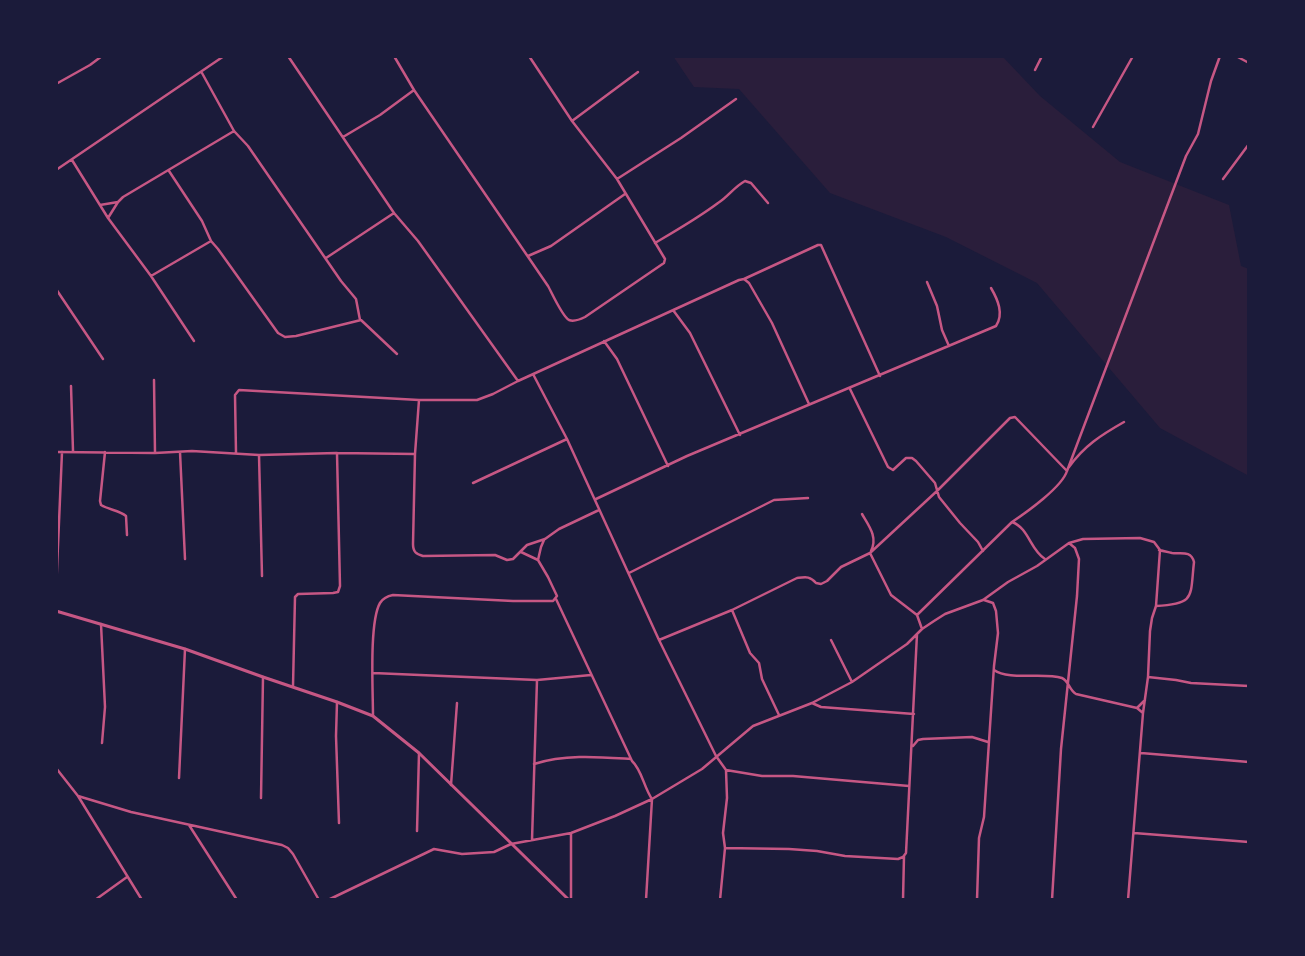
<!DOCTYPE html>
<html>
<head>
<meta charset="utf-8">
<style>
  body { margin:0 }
  #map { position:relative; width:1305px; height:956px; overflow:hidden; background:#1b1b3a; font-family:Jost,sans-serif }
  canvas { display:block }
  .frame { position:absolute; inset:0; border:58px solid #1b1b3a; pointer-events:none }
</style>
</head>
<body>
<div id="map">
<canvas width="1305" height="956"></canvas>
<div class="frame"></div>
</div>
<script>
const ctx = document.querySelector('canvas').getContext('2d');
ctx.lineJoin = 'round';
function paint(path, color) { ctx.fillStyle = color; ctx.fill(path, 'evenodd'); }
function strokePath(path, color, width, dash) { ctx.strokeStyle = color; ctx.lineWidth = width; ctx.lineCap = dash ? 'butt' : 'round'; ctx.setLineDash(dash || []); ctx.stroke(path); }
const green = new Path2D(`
  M673,56h329l38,40 80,66 109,43 12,61 8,3v207l-89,-48 -123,-145 -91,-46 -116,-44 -91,-104 -45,-2z`);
const minor = new Path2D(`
  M288,56l106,157 24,28 100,140
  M394,56l20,34 134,196c4,7 14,30 21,34 5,2 12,-1 16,-3l79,-54 1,-4 -48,-80 -45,-58 -43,-65
  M1236,56l13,7
  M1035,70l7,-14
  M202,73l32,58 14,15 93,135 15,18 4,21
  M56,84l34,-19 12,-9
  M572,121l66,-49
  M1093,127l40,-71
  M343,137l37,-22 34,-25
  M72,160l36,58 43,58 43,65
  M56,170l168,-114
  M169,171l33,50 9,20
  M617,179l64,-41 55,-39
  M1223,179l26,-35
  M100,205l18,-3
  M108,218l10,-16 5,-5 111,-66
  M655,243c22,-13 43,-25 63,-40 10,-6 16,-16 27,-22l6,2 17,20
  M528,256l23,-10 74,-52
  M326,258l68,-45
  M151,276l60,-35 7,8 60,84 7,4 11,-1 65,-16 36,34
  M744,279l74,-34h3l59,131
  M927,282l10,24 5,24 7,16
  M56,289l47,70
  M673,310l17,23 50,102
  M604,341l13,18 51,107
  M533,374l34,65 92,201 57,116 10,14 1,28 -4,35 2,15 -5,52
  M154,380l1,73
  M71,386l2,65
  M850,389l38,78 5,3 13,-12h6l4,3 19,22 4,14 21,26 18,19 5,9
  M419,400l-4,54 -2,90c0,8 3,10 10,12l72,-1 12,5 6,-1 14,-14 18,-6 14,-10 40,-19
  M56,452l99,1 37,-2 67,4 78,-2 78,1
  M105,452l-5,49 1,4c8,5 18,5 25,11l1,19
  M180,452l5,107
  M236,453l-1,-58 4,-5 180,10h58l16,-6 25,-13 221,-101 5,-1 5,4 23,40 37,81
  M259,455l3,121
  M1069,467c15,-21 32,-32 55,-45
  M1067,471l119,-315 12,-22 13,-53 9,-25
  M473,483l94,-44
  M596,499l91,-43 309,-130c8,-12 2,-26 -5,-38
  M862,514c7,12 16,23 9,37
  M870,553l21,42 26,20 5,14
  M538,560l3,-13 3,-7
  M629,573l145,-73 34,-2
  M56,592l6,-140
  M556,599l76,162c10,9 12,27 20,38l-6,101
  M1156,606c40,-2 34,-9 38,-44 -3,-12 -13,-8 -22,-9 -4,-1 -9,-2 -13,-3
  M732,610l18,43 9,10 3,16 17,36
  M917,615l95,-93
  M101,624l4,83 -3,36
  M659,640l73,-30 65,-32c9,-1 13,-2 19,5l5,1 6,-3 14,-14 29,-14 67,-62 73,-73 5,-1 52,54c-5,16 -40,41 -55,51 17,6 18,28 33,37
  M831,640l21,42
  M994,670c15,11 49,2 68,8 7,3 7,12 14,16l61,14 6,5
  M373,673l164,7 54,-5
  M1148,677l28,3 15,3 58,3
  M293,686l2,-89 3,-3 35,-1 5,-1 2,-6 -3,-133
  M337,702l-1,34 3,87
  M812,703l9,4 93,7
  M1137,708l8,-8
  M373,716c0,-25 -4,-94 7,-113 3,-5 8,-7 13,-8l120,6h40l4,-5 -9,-19 -10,-17 -17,-8
  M913,746l5,-6 5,-1 49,-2 16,5
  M1141,753l108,9
  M534,764c32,-10 65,-7 97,-5
  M56,768l22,28 64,104
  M726,770l36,6h31l116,10
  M179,778l6,-129
  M451,785l6,-82
  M78,796l53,16 151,33 6,3 5,6 26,46
  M261,798l2,-121
  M189,825l48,75
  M417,831l2,-78
  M1134,833l115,9
  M532,840l5,-160
  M725,848l64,1 28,2 28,5 53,3 5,-2 3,-4 11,-219
  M95,900l32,-23
  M328,900l106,-51 28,5 32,-2 17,-8 60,-11 44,-17 37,-17 50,-30 51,-43 59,-23 40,-21 55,-38 15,-15 12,-8 11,-7 38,-14 25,-18 29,-16 32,-23 14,-4 57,-1 14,4 6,8 -4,56 -4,12 -2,13 -2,46 -5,36 -15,187
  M571,900v-67
  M903,900l1,-44
  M977,900l2,-62 5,-21 10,-151 4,-33 -2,-22 -3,-8 -9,-3
  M1052,900l9,-151 16,-153 2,-37 -4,-11 -6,-5`);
const tertiary = new Path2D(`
  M56,611l129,38 78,28 74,25 36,14 46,37 150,147`);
paint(green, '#2a1e3b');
strokePath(minor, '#c65784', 2.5);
strokePath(tertiary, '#c65784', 3);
</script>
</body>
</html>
